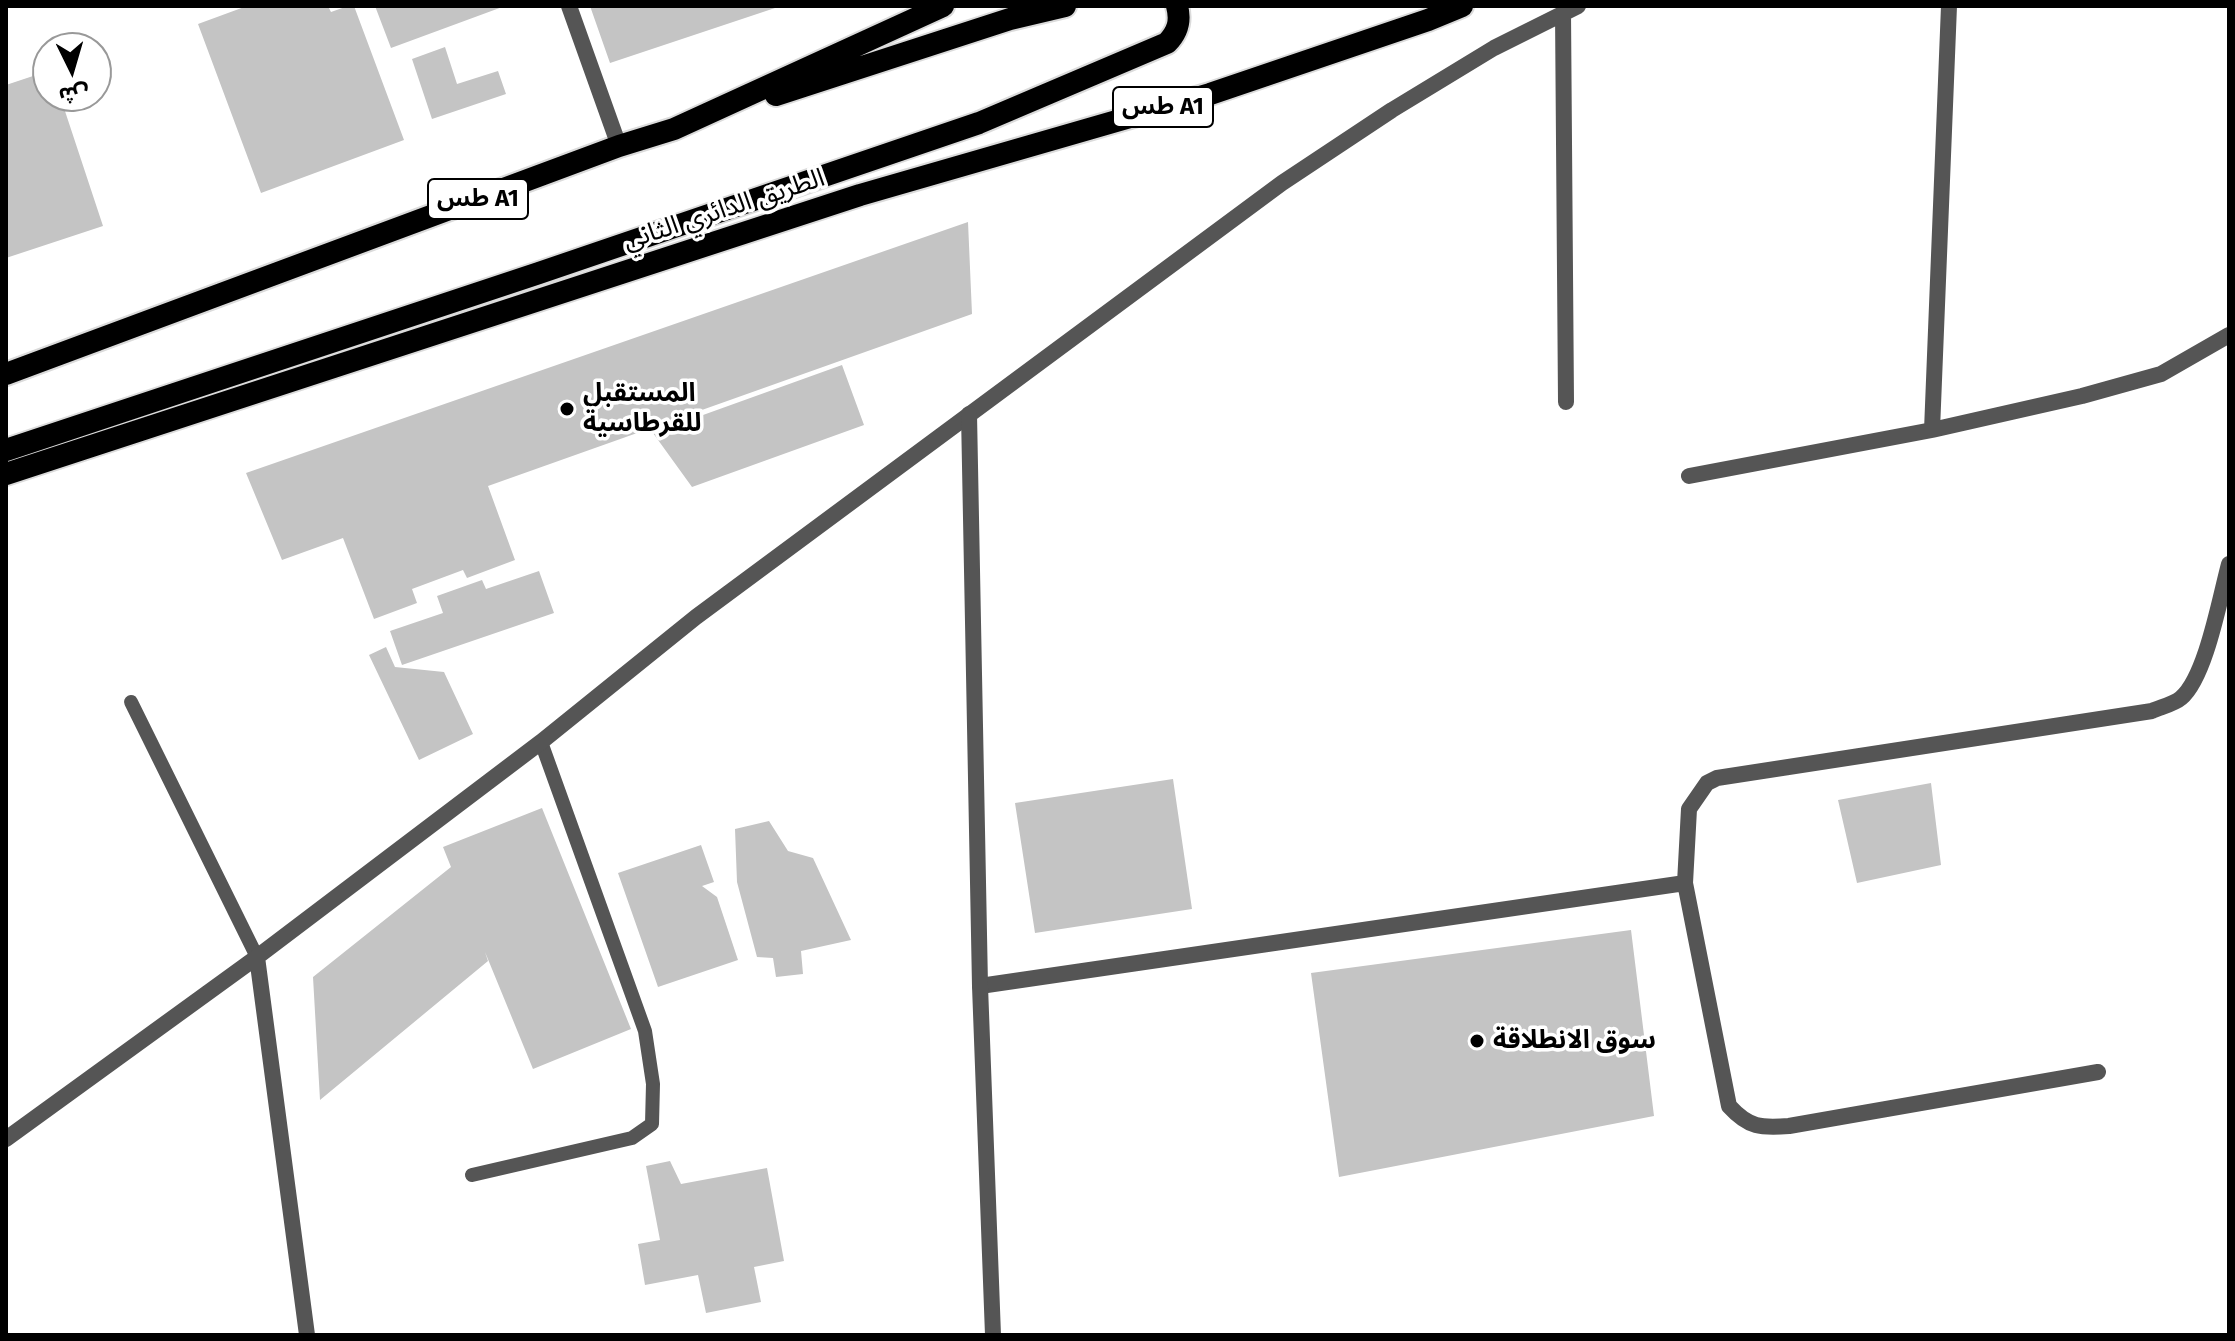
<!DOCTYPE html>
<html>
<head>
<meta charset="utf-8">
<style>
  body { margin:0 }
  #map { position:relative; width:2235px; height:1341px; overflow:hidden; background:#fff; font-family:"Fira Sans","Noto Sans Arabic",sans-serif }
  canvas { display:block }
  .frame { position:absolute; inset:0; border:8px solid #000; pointer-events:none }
  .north { position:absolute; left:32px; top:32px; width:80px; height:80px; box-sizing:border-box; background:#fff; border:2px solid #999; border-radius:50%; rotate:175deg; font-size:22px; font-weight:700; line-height:32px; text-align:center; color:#000 }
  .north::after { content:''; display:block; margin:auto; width:28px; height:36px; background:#000; clip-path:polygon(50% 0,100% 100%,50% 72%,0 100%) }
</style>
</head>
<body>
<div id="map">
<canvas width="2235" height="1341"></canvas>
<div class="frame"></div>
<div class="north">ش</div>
</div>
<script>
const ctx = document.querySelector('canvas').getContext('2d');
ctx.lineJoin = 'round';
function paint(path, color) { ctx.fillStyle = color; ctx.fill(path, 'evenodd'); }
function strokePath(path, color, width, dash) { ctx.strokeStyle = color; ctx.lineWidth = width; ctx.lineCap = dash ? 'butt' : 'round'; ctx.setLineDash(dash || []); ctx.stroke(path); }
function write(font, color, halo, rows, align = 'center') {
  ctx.font = font + ' "Fira Sans","Noto Sans Arabic",sans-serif'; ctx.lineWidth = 7; ctx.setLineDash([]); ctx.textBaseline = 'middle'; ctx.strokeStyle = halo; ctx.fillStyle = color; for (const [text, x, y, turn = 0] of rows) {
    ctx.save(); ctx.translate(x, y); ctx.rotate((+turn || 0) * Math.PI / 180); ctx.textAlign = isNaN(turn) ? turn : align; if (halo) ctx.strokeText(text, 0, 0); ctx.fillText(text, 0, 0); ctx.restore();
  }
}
const building = new Path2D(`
  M247,6h81l3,6 17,-6h6l50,134 -143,53 -63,-169z
  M375,6h130l-114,42z
  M590,6h188v1l-168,56z
  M445,47l12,37 41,-13 8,23 -74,25 -20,-60z
  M48,71v25h12l43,130 -97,32v-173z
  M968,222l4,92 -484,172 27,74 -48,18 -4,-8 -51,19 5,14 -43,16 -31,-81 -61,22 -36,-87z
  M842,365l22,60 -172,62 -39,-54z
  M539,571l15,42 -152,52 -12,-34 53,-18 -6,-17 45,-16 4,9z
  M386,647l9,20 49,5 29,62 -54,26 -50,-105z
  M1173,779l19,130 -157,24 -20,-130z
  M1931,783l10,82 -84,18 -19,-83z
  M542,808l89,221 -98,40 -48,-117 3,9 -168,139 -7,-123 138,-110 -8,-20z
  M769,821l19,30 25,7 38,82 -50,11 2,23 -27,3 -3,-19 -16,-1 -20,-75 -2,-53z
  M701,845l13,37 -12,4 15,11 21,63 -80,27 -40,-114z
  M1631,930l23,186 -315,61 -28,-204z
  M670,1161l11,23 86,-16 17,93 -30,6 7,35 -55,11 -8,-38 -53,10 -7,-41 22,-4 -14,-74z`);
const service = new Path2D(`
  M131,702l126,255
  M472,1175l160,-37 20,-14 1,-40 -8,-53 -104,-289`);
const minor = new Path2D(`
  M569,6l50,140
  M1563,12l3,390
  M1932,430l17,-424
  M1689,476l243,-46 150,-34 79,-22 68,-39
  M257,957l50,378
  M980,986l705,-103
  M2098,1072l-309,54c-28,2 -40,2 -60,-20l-44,-223 4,-74 18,-26 10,-5 435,-67c9,-4 22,-7 29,-13 25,-21 39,-101 48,-134
  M6,1139l251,-182 284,-215 155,-125 586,-434 110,-73 102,-62 84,-42`);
const tertiary = new Path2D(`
  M969,414l11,572 13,349`);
const trunk = new Path2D(`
  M776,95l234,-76 55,-13
  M6,374l613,-228 55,-17 269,-123
  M6,450l533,-177 440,-150 188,-80c11,-11 14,-22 10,-37
  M6,474l854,-279 350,-101 218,-74 34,-14`);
const markers = [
  [567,409,8,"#000"],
  [1477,1041,8,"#000"]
];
const shields = [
  [1163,107,100],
  [478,199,100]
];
const shieldNames = [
  ["طس A1",1163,107],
  ["طس A1",478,199]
];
const streetNames = [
  ["الطريق الدائري الثاني",724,210,-18]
];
const poiNames = [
  ["المستقبل",583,394],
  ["للقرطاسية",583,424],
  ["سوق الانطلاقة",1493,1041]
];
paint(building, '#c4c4c4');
strokePath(trunk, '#dbdbdb', 26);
strokePath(service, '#555', 14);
strokePath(minor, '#555', 16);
strokePath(tertiary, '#555', 16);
strokePath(trunk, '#000', 22);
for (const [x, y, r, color] of markers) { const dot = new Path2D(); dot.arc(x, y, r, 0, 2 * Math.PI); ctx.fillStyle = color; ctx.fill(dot); strokePath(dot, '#fff', 3); }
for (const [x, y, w] of shields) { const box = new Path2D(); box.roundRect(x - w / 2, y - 20, w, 40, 6); ctx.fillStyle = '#fff'; ctx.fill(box); strokePath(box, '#000', 2); }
write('bold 24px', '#000', null, shieldNames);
write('26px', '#000', '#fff', streetNames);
write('bold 26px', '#000', '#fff', poiNames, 'left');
</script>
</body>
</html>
